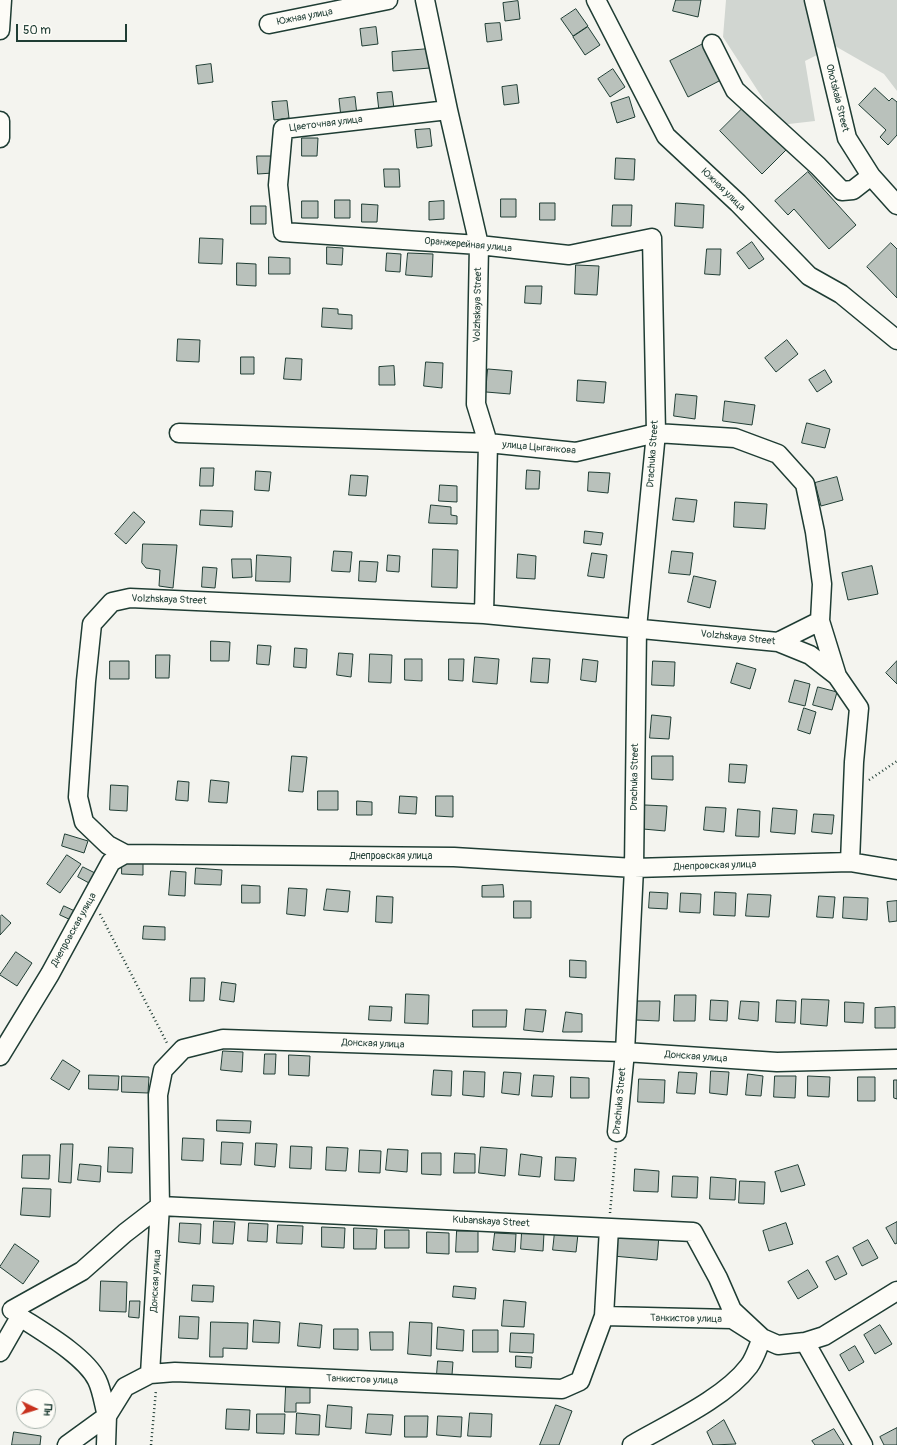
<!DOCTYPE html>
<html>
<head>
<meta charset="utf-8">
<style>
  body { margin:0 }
  #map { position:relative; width:897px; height:1445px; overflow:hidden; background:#f4f4ef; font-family:Pangolin,sans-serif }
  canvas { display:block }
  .north { position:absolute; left:16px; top:1389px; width:40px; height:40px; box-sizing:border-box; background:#fdfcf7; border:1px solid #a4b0a9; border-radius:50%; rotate:94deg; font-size:11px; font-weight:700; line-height:16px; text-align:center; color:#1f3d34 }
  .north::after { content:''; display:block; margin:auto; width:14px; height:18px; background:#c8321e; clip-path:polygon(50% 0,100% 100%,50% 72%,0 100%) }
  .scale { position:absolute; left:16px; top:24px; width:111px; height:18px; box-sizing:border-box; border:2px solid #1f3d34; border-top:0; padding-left:5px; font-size:12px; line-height:14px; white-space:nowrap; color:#1f3d34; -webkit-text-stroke:3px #fdfcf7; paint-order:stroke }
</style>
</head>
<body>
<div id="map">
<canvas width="897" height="1445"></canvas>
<div class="north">Пн</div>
<div class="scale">50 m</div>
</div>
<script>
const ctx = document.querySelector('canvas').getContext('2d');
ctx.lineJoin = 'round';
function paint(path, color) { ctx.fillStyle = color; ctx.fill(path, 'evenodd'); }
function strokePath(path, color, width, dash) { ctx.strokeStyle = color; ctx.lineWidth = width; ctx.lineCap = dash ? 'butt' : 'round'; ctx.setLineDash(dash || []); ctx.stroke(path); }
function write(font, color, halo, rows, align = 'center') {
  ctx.font = font + ' Pangolin,sans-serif'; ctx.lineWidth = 3; ctx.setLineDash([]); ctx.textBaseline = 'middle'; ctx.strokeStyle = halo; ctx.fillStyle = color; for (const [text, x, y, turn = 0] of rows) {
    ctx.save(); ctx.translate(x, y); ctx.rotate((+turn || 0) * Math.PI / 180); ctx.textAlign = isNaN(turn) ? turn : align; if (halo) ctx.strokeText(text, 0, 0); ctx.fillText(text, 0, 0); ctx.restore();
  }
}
const green = new Path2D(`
  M726,0h171v91l-13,-17 -49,-28 -30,15 10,60 -35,4 -57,-88z`);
const building = new Path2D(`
  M676,0h25l-3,17 -25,-6z
  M518,1l2,18 -15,2 -2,-18z
  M576,9l12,17 -15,10 -12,-17z
  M500,23l2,17 -15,2 -2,-18z
  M376,27l2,17 -16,2 -2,-17z
  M588,27l12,18 -15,10 -12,-18z
  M703,44l18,36 -33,17 -18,-36z
  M429,49l1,19 -37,3 -1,-19z
  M211,64l2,18 -15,2 -2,-18z
  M613,69l12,18 -15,10 -12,-18z
  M517,85l2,18 -15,2 -2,-18z
  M875,88l14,13 3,-3 5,4v33l-9,10 -8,-8 6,-7 -27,-25z
  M392,92l2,17 -15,2 -2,-18z
  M355,97l2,18 -16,2 -2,-18z
  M629,97l6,20 -18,6 -6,-20z
  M287,101l2,17 -15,2 -2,-18z
  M744,107l42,43 -24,24 -42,-43z
  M430,129l2,17 -15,2 -2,-18z
  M302,138h16l-1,18h-15z
  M257,156h16v17l-15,1z
  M616,158l19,1 -1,21 -19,-1z
  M384,169h15l1,18h-15z
  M808,172l48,53 -27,24 -35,-40 -6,6 -13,-14z
  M501,199h15v18h-15z
  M335,200h15v18h-15z
  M302,201h16v17h-16z
  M444,201v18l-15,1v-18z
  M540,203h15v17h-15z
  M676,203l28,2 -1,23 -28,-2z
  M362,204l16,1 -1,17h-15z
  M613,205h19l-1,21h-19z
  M251,206h15v18h-15z
  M200,238l23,1 -1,25 -23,-1z
  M752,242l12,17 -15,10 -12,-16z
  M891,243l6,6v49l-30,-31z
  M327,247l16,1 -1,17 -15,-1z
  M707,249h14l-1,26 -15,-1z
  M387,253l14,1 -1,18 -14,-1z
  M408,253l25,1 -1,23 -26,-2z
  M269,257l21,1v16h-21z
  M237,263l19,1v22l-19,-1z
  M576,265l23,1 -2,29 -22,-1z
  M526,286h16l-1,18 -16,-1z
  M323,308l15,1v5l14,1v14l-30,-2z
  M178,339l22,1 -1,22 -22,-1z
  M787,340l11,14 -22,18 -11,-14z
  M241,357h13v17h-13z
  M286,358l16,1 -1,21 -17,-1z
  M426,362l17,1 -1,25 -18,-2z
  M394,366l1,19h-16v-18z
  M488,369l24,2 -2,23 -24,-2z
  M825,370l7,12 -15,10 -8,-12z
  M578,380l28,2 -2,21 -27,-2z
  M676,394l21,2 -2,23 -21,-3z
  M725,401l30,4 -3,20 -29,-4z
  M807,423l23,6 -5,19 -23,-5z
  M201,468h13l-1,18h-13z
  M527,470l13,1 -1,18h-13z
  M256,471l15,1 -2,19 -14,-1z
  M589,472l21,1 -2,20 -20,-2z
  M351,475l17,1 -2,20 -17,-1z
  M837,477l6,23 -22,6 -6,-23z
  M440,485l17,1v16l-18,-1z
  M676,498l21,2 -3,22 -21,-2z
  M735,502l32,2 -2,25 -31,-2z
  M431,505l20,2v8l6,1v8l-28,-1z
  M201,510l32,1 -1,16 -32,-2z
  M134,512l11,10 -19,22 -11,-10z
  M585,531l18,2 -2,12 -17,-2z
  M143,544l34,1 -4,43 -14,-2 1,-16 -14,-2 -4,-5z
  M433,549l25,1 -1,38 -25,-1z
  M334,551l18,1 -2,20 -18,-1z
  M672,551l21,2 -3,22 -21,-2z
  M592,553l15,2 -3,23 -16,-2z
  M518,554l18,2 -1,23 -18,-1z
  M257,555l34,2 -1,25 -34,-1z
  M388,555l12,1 -1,16 -12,-1z
  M232,559h19l1,18 -19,1z
  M360,561l18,1 -2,20 -17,-1z
  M872,566l6,28 -30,6 -6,-27z
  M203,567l14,1 -2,20 -13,-1z
  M694,576l22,5 -6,27 -22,-6z
  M211,641l19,1 -1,19h-18z
  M258,645l13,1 -2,19 -12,-1z
  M295,648l12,1 -1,19 -12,-1z
  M339,653l14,1 -2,23 -14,-2z
  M370,654l22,1 -1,28 -22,-1z
  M156,655h14l-1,23h-13z
  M475,657l24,2 -2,25 -24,-2z
  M533,658l17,1 -2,24 -17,-1z
  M405,659h17v22l-17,-1z
  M449,659h15l-1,22 -14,-1z
  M583,659l15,2 -2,21 -15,-2z
  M110,661h19v18h-19z
  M653,661l22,1 -1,24 -22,-1z
  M897,661v23l-11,-11z
  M737,663l19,6 -6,20 -19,-6z
  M795,680l15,4 -5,22 -16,-4z
  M818,687l19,5 -5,18 -19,-5z
  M804,708l12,4 -6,22 -12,-4z
  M652,715l19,2 -2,22 -19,-1z
  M292,756l15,1 -4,35 -14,-1z
  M652,756h21v24l-21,-1z
  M730,764l17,1 -2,18 -16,-1z
  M211,780l18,2 -2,21 -18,-1z
  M178,781l11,1 -1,19 -12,-1z
  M111,785l17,1 -1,25 -17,-1z
  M318,791h20v19h-20z
  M400,796l17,1 -1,17 -17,-1z
  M436,796h17v21l-17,-1z
  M357,801l15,1v13h-15z
  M645,805l22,1 -2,25 -22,-2z
  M706,807l20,1 -2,24 -20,-2z
  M773,808l24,2 -2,24 -24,-2z
  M738,809l22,2 -1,26 -23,-1z
  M814,814l20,1 -2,19 -20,-2z
  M65,834l23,7 -4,12 -22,-7z
  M67,855l14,9 -21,29 -13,-9z
  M122,860h21v15l-21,-1z
  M83,867l12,6 -6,10 -11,-6z
  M196,868l26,2 -1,15 -26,-1z
  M171,871l15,1 -1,24 -16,-1z
  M242,885l18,1v17h-18z
  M503,885l1,12h-22v-11z
  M289,888l18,1 -2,27 -18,-2z
  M327,889l23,2 -2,21 -24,-2z
  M650,892l18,1 -1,16 -18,-1z
  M715,892l21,1 -1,23 -21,-1z
  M681,893l20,1 -1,19 -20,-1z
  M748,894l23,1 -2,22 -23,-1z
  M377,896l16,1 -1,26 -16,-1z
  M819,896l16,1 -2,21 -16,-1z
  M844,897l24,1 -1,22 -24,-2z
  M514,901h17v17h-17z
  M897,901v20l-8,1 -2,-20z
  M64,906l13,6 -4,9 -13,-6z
  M2,915l9,8 -11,12v-18z
  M144,926l21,1v13l-22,-1z
  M16,952l16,11 -15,23 -17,-11z
  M570,960l16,1v17l-16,-1z
  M191,978h14l-1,23h-14z
  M222,982l14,2 -2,18 -14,-2z
  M406,994l23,1 -1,29 -23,-1z
  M675,995h21l-1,26h-21z
  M802,999l27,1 -2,26 -26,-2z
  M711,1000l17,1 -1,20 -17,-1z
  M777,1000l19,1 -1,22 -19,-1z
  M637,1001h23l-1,20 -23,-1z
  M741,1001l18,1 -1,19 -19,-2z
  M845,1002l19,1 -1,20 -18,-1z
  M370,1006l22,1 -1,14 -22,-1z
  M895,1007v21h-20v-20z
  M526,1009l20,1 -3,22 -19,-2z
  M473,1010h34l-1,17h-33z
  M566,1012l16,2v18h-19z
  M223,1051l20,1 -1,20 -21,-2z
  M265,1054h11l-1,20h-11z
  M289,1055l21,1 -1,20 -20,-1z
  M63,1060l17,11 -11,19 -18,-11z
  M434,1070l18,1 -1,25 -19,-1z
  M464,1071l21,1 -1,25 -21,-2z
  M711,1071l18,1 -2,23 -17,-2z
  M504,1072l17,1 -2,22 -17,-2z
  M679,1072l18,1 -2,21 -18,-1z
  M748,1074l15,2 -2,20 -15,-1z
  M89,1075l30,1 -1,14 -29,-1z
  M534,1075l20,1 -2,21 -20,-1z
  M122,1076l27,1 -1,16 -26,-1z
  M775,1076h21l-1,22 -21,-1z
  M808,1076l22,1 -1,20 -21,-1z
  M571,1077l18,1v20h-18z
  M858,1077h17v24h-17z
  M639,1079l26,1 -1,23 -26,-1z
  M894,1080h3v19l-3,-1z
  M217,1120l34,1 -1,12 -33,-2z
  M183,1138l21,1 -1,22 -21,-1z
  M222,1142l21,1 -2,22 -20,-1z
  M256,1143l21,1 -2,23 -20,-2z
  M61,1144h12l-2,39 -12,-1z
  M291,1146l21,1 -1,22 -21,-1z
  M109,1147l24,1 -1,25 -24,-1z
  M327,1147l21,1 -2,23 -20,-1z
  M481,1147l26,2 -2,27 -26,-3z
  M388,1149l20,1 -1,22 -21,-2z
  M360,1150l21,1 -1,22 -21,-1z
  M422,1153h19v22l-19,-1z
  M455,1153l20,1v19h-21z
  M521,1154l21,3 -2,20 -21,-2z
  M23,1155h27l-1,24 -27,-1z
  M556,1157l20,1 -2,23 -19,-1z
  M80,1164l21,2 -1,16 -22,-2z
  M798,1165l7,20 -24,7 -6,-20z
  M635,1169l24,2 -1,21 -24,-1z
  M673,1176l25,1 -1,21 -25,-1z
  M711,1177l25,2 -1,21 -25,-1z
  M740,1181l25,1 -1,22 -25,-1z
  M23,1188l28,1 -1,28 -29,-2z
  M214,1221l21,1 -2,22 -20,-1z
  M897,1222v21l-2,1 -9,-16z
  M180,1223l21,1 -1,20 -21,-2z
  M249,1223l19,1 -1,18 -19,-1z
  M786,1223l7,21 -24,7 -6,-20z
  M278,1225l25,1 -1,18 -25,-1z
  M322,1227l23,1 -1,20 -22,-1z
  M354,1228l23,1 -1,20h-22z
  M385,1230h24v18h-24z
  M457,1231h21v21h-22z
  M616,1231l43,4 -2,25 -44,-4z
  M427,1232l22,1v21l-22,-1z
  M522,1232l22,1 -1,18 -22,-2z
  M555,1232l23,2 -2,18 -23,-2z
  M495,1233l21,1 -1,18 -22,-2z
  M868,1240l10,18 -16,8 -9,-18z
  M15,1244l24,17 -16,23 -23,-17z
  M838,1256l9,18 -12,6 -9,-18z
  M808,1270l10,17 -20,12 -10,-17z
  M101,1281l26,1 -1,30 -26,-1z
  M193,1285l21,1 -1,16 -21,-1z
  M454,1286l22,2 -1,11 -22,-2z
  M504,1300l22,2 -2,25 -22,-1z
  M130,1301h10l-1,17 -10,-1z
  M180,1316l19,1 -1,22 -19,-1z
  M254,1320l26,2 -1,21 -26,-1z
  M211,1322l37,1 -1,26 -24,-1v9h-13z
  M410,1322l22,1 -1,33 -23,-2z
  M300,1323l22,2 -2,23 -22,-2z
  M880,1325l12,19 -17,10 -11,-19z
  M438,1327l26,3 -1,21 -26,-2z
  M334,1329h24v21l-24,-1z
  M473,1330h25v22h-25z
  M370,1332h23v18h-22z
  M511,1333l23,1 -1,19 -23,-1z
  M855,1346l9,16 -15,9 -9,-16z
  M516,1356l16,1 -1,11 -15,-1z
  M438,1361l15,1 -1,13 -15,-1z
  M286,1387h24v16h-14v9h-11z
  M328,1405l24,2 -1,22 -25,-2z
  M556,1405l16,6 -13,34h-19z
  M227,1409l23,1 -1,20 -23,-1z
  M297,1413l23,2 -1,20 -23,-1z
  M470,1413l22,1 -1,23 -23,-1z
  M257,1414h28l-1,20 -27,-1z
  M368,1414l25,1 -2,20 -25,-2z
  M405,1416h23l-1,21h-22z
  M438,1416l24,1 -1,20 -24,-2z
  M724,1420l12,24 -23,1 -6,-13z
  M897,1428v17h-13l-4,-8z
  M834,1429l10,16h-29l-3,-4z
  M14,1432l27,4 -1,9h-28z`);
const path = new Path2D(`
  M869,780l28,-19
  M100,914l67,129
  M610,1213l6,-66
  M151,1445l5,-55`);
const minor = new Path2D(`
  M425,0l23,110 31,135 -3,159 12,39 -4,171
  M596,0l70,136 72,67 71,73 32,18 56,46
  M814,0l33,138 24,38 26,29
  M269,24l119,-24
  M0,30l2,-30
  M712,44l23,46 83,76 24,25 11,-1 18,-14
  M448,110l-165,19 -5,56 5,47 196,13 90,10 83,-17 4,195 -19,195 -3,240 -9,184 -8,80
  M0,121v17
  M179,433l309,10 88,9 80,-19 79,5 43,16 27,30 10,48 7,52 -2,37 17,55
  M778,642l42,-21
  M125,854l-17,-9 -24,-23 -6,-25 8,-116 6,-57 20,-22 18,-4 354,16 294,28 32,13 27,21 22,32 -5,54 -4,100
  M0,1056l50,-82 61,-112 14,-8 329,3 180,11 216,-6 47,8
  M12,1310l70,-39 43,-38 35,-27 533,26 25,46 14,32 30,28c-4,9 -7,20 -13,28 -25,33 -81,58 -117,79
  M604,1316l5,-88
  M805,1342l58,103
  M0,1352l20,-35c23,15 65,39 77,63 5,10 7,25 10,36l18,-29 25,-13 25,-2 387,17 18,-8 24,-65 128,3 30,19 16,7 27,-3 19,-6 73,-45
  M150,1374l10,-168 -2,-111 5,-25 20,-21 40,-10 402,13 152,10 120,-3
  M67,1445l40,-29
  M106,1445l1,-29`);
const streetNames = [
  ["Южная улица",305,17,-11],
  ["Ohotskaia Street",837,98,76],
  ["Цветочная улица",326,124,-7],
  ["Южная улица",723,190,44],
  ["Оранжерейная улица",468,245,5],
  ["Volzhskaya Street",478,305,-89],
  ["улица Цыганкова",539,448,5],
  ["Drachuka Street",653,454,-86],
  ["Volzhskaya Street",169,600,2],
  ["Volzhskaya Street",738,638,6],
  ["Drachuka Street",635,777,-89],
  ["Днепровская улица",391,856],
  ["Днепровская улица",715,866,-2],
  ["Днепровская улица",74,930,-61],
  ["Донская улица",373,1044,2],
  ["Донская улица",696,1057,4],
  ["Drachuka Street",620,1101,-85],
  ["Kubanskaya Street",491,1222,3],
  ["Донская улица",156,1281,-87],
  ["Танкистов улица",686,1319,1],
  ["Танкистов улица",362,1380,2]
];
paint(green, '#d1d6d1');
paint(building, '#b9c1bb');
strokePath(building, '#1f3d34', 1);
strokePath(minor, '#1f3d34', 21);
strokePath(path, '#1f3d34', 2.5, [1, 3]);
strokePath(minor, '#fdfcf7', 18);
write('10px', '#1f3d34', '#fdfcf7', streetNames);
</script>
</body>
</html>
